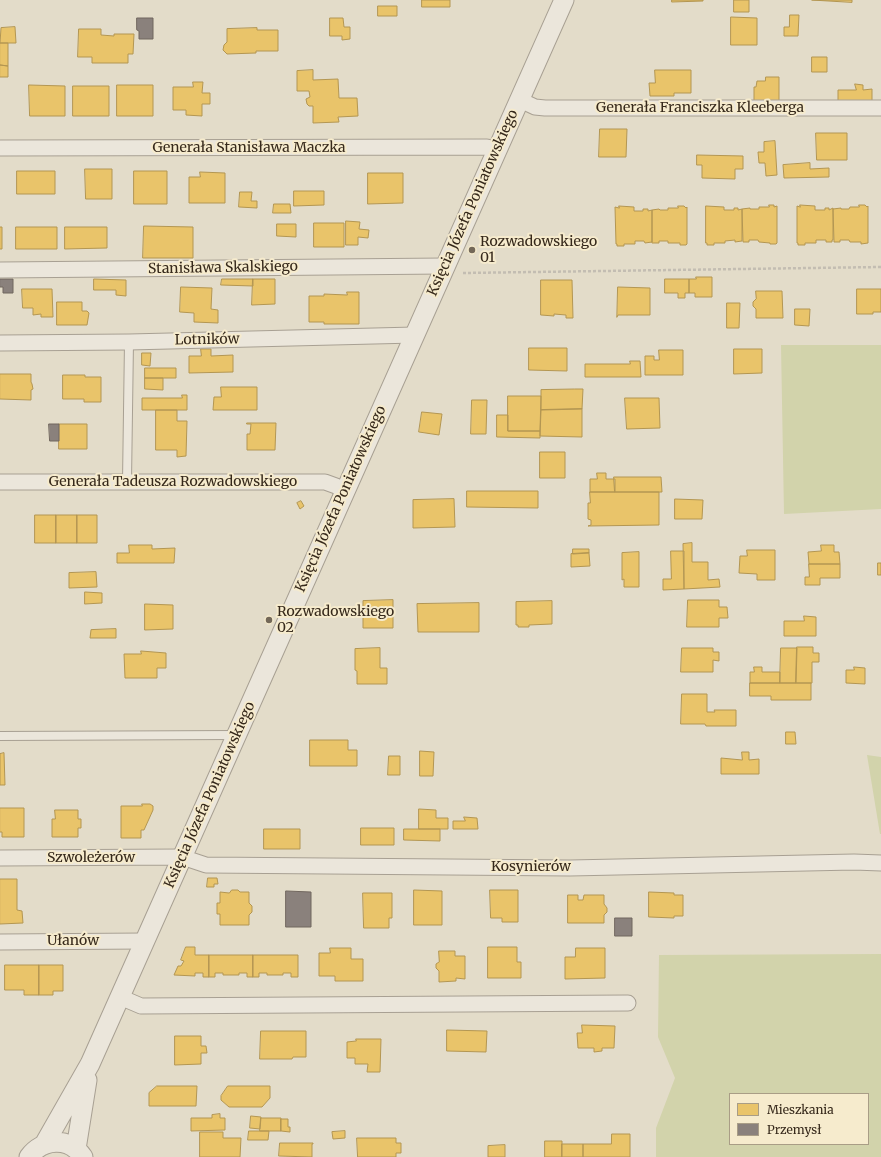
<!DOCTYPE html>
<html>
<head>
<meta charset="utf-8">
<style>
  body { margin:0 }
  #map { position:relative; width:881px; height:1157px; overflow:hidden; background:#e3dcc9; font-family:Merriweather,serif }
  canvas { display:block }
  .legend { position:absolute; left:729px; top:1093px; width:140px; height:52px; box-sizing:border-box; background:#f6ebcd; border:1px solid #a99d86; margin:0; padding:5px 7px; list-style:none; font-size:12px; color:#36291b }
  .legend li { display:flex; align-items:center; gap:8px; height:20px }
  .legend b { width:20px; border:1px solid #a99d86 }
</style>
</head>
<body>
<div id="map">
<canvas width="881" height="1157"></canvas>
<ul class="legend">
<li><b style="height:11px;background:#e9c46a"></b>Mieszkania</li>
<li><b style="height:11px;background:#8a817c"></b>Przemysł</li>
</ul>
</div>
<script>
const ctx = document.querySelector('canvas').getContext('2d');
ctx.lineJoin = 'round';
function paint(path, color) { ctx.fillStyle = color; ctx.fill(path, 'evenodd'); }
function strokePath(path, color, width, dash) { ctx.strokeStyle = color; ctx.lineWidth = width; ctx.lineCap = dash ? 'butt' : 'round'; ctx.setLineDash(dash || []); ctx.stroke(path); }
function write(font, color, halo, rows, align = 'center') {
  ctx.font = font + ' Merriweather,serif'; ctx.lineWidth = 4; ctx.setLineDash([]); ctx.textBaseline = 'middle'; ctx.strokeStyle = halo; ctx.fillStyle = color; for (const [text, x, y, turn = 0] of rows) {
    ctx.save(); ctx.translate(x, y); ctx.rotate((+turn || 0) * Math.PI / 180); ctx.textAlign = isNaN(turn) ? turn : align; if (halo) ctx.strokeText(text, 0, 0); ctx.fillText(text, 0, 0); ctx.restore();
  }
}
const green = new Path2D(`
  M781,345h100v164l-97,5z
  M867,755l14,2v77h-1z
  M881,954v203h-225v-29l19,-50 -17,-41 1,-82zM730,1094h138v50h-138z`);
const homes = new Path2D(`
  M422,0h28v7h-28z
  M672,0h31v1l-31,1z
  M734,0h15v12h-15z
  M812,0h40v2z
  M378,6h19v10h-19z
  M790,15h9l-1,21h-14v-9h5z
  M731,17l26,1v27h-26z
  M330,18h13l1,9h6v12l-8,1v-4h-12z
  M15,27l1,16h-16l1,-15z
  M257,28v2h21v21h-22v2l-29,1 -4,-4 1,-5 3,-3v-13z
  M79,29h22v6l13,1v-2h20l-1,20h-5v9h-36v-6h-14z
  M0,43h8v23l-8,-1z
  M812,57h15v15h-15z
  M0,65l8,1v11h-8z
  M313,70v10l25,-1 1,19h18l1,18 -20,1 1,5 -26,1v-17h-4l-2,-2 -1,-5 4,-2 -1,-6h-12v-20z
  M655,70h36v23h-17v3h-24l-1,-13h6z
  M766,77h13v26h-25v-16h2l1,-6h8z
  M193,82h10l-1,11h8v11h-8v12l-16,-1v-5h-13v-23h20z
  M855,84l8,1v5l9,-1v13h-34v-12h18z
  M29,85l36,1v30h-35z
  M117,85h36v31h-36z
  M73,86h36v30h-36z
  M600,129h27l-1,28h-27z
  M816,133h31v27h-30z
  M775,141l2,34 -11,1 -1,-13h-6l-1,-11h6v-10z
  M697,155l46,1v13h-8v10l-33,-1v-13h-5z
  M810,163v6l19,-1v9l-45,1 -1,-13z
  M85,169h27v30h-26z
  M17,171h38v23h-38z
  M134,171h33v33h-33z
  M200,172l25,1v30h-36v-26h11z
  M368,173h35v30l-35,1z
  M294,191h30v14l-30,1z
  M240,192h12l-1,9h6v7l-18,-1z
  M274,204h16l1,9h-18z
  M769,205h5v2l3,-1v37l-1,1h-6v-1l-11,-1 -1,-2h-9v2h-6l-1,-33 8,-1v1h9v-2h10z
  M800,205l15,1v4h10v-2h4v2l4,-2v32h-1v2h-6v-2h-10v3h-11v2h-7v-2h-1v-37l3,1z
  M859,205h6l2,2 1,-1v37l-7,1v-2h-11l-1,-2h-9v2h-6l-1,-33 8,-1v1h8l1,-2h9z
  M619,206l15,1v4h9v-2h5v2l4,-1v32l-7,1 -1,-2h-9v3h-11v2h-7v-2h-1l-1,-37 4,1z
  M678,206h6l2,2 1,-1v37l-1,1h-6v-2h-12v-2h-9v2h-7v-33l7,-1 1,1h8v-2h10z
  M706,206l18,1v3h10v-2h4v2l4,-1v32l-7,1v-2l-10,1v2h-11v2h-7v-2h-1z
  M346,221l14,1 -1,7 10,1 -1,8 -10,-1v8h-12z
  M314,223h30v24h-30z
  M277,224h19v13l-19,-1z
  M144,226l49,1v31h-50z
  M0,227h2v22h-2z
  M16,227h41v22h-41z
  M65,227h42v21l-42,1z
  M696,277h16v20h-17v-4h-6v-14h7z
  M94,279l32,1v16l-10,-1v-5h-22z
  M222,279h31v7l-32,-1z
  M253,279h22v25l-23,1z
  M665,279h24v14h-4v5h-7v-5h-13z
  M541,280h31l1,38h-7v-3l-12,-1v2l-13,-1z
  M181,287l31,1 -1,21 7,1v13l-24,-1v-9l-14,-1z
  M618,287l32,1v27h-32l-1,2z
  M22,289h30l1,28h-12v-3l-8,1v-7h-10z
  M857,289h24v23h-8v2h-16z
  M756,291h26l1,27h-27v-9l-3,-3v-4l3,-3z
  M347,292h12v32h-35v-2h-15v-26h15v-2l23,1z
  M57,302h25v9h5l2,2 -2,12h-30z
  M727,303h13l-1,25h-12z
  M795,309h15l-1,17 -14,-1z
  M529,348h38v23l-38,-1z
  M201,349h10v7l22,-1v17l-44,1v-17h12z
  M734,349h28v24l-28,1z
  M659,350h24v25h-38v-19h9v4h5z
  M142,353h9l-1,13 -8,-1z
  M630,361h10l1,16h-56v-13h45z
  M145,368h31v10h-31z
  M0,374h31v8l1,2 1,5 -2,1v10l-31,-1z
  M63,375h22v2h16v25h-17v-3h-21z
  M145,378h18v12l-18,-1z
  M221,387h36v23h-44l1,-13h7z
  M575,389h8l-1,20 -41,1v-20z
  M182,395h5v15h-45v-12h40z
  M508,396h33l-1,35h-32z
  M625,398h34l1,30 -33,1z
  M472,400h15l-1,34h-15z
  M582,409v28l-42,-1 1,-26z
  M156,410h21v11h10l-1,35 -9,1v-7h-21z
  M422,412l20,2 -3,21 -20,-3z
  M497,415h11v16h32v7l-43,-1z
  M247,423h29l-1,27h-28v-16h3l1,-10h-4z
  M59,424h28v25h-28z
  M540,452h25v26h-25z
  M597,473h9v6h9v13h-25v-13h7z
  M614,477h47l1,15h-47z
  M467,491h71v17l-71,-1z
  M590,492h69v33l-71,1 3,-1v-5l-3,-1v-16h2z
  M454,499l1,28 -42,1v-28z
  M675,499l28,1 -1,19h-27z
  M301,501l3,5 -4,3 -3,-6z
  M35,515h21v28h-21z
  M56,515h21v28h-21z
  M77,515h20v28h-20z
  M692,543v19h16v18l11,-1 1,8 -36,2 -1,-45z
  M129,545h23v4l23,-1 -1,15h-57v-10h12z
  M821,545h13v7h5l1,12h-31l-1,-12 13,-1z
  M573,549h16v4l-16,1z
  M747,550h28v30h-18v-6l-18,-1 1,-17h7z
  M671,551h13v38l-21,1v-11h8z
  M639,552v35h-15v-8l-2,1v-27z
  M589,553l1,13 -19,1v-13z
  M878,563h3v12h-3z
  M809,564h31v14h-20v7h-15v-8h4z
  M96,572l1,15 -28,1v-15z
  M85,592l17,1v10l-17,1z
  M393,600v28h-30v-27z
  M688,600h31v7h8l1,11h-9v9h-32z
  M552,601v23l-23,1v2h-11v-2h-2v-23z
  M479,603v29h-61l-1,-28z
  M145,604l28,1v24l-28,1z
  M804,616l12,1v19h-32v-15h20z
  M116,629v9h-26l1,-8z
  M797,647h16v6h6v9h-7v21h-16z
  M380,648v20h7v16h-30v-13l-2,-1v-21z
  M682,648h31v4h6v9l-6,-1v12h-32z
  M781,648h16l-1,35h-16z
  M141,651l25,2v15h-9v10h-32l-1,-24h17z
  M754,667h8v5h18v11h-30v-11h4z
  M854,667l11,1v16l-19,-1v-13h8z
  M750,683h61v17h-40v-4h-21z
  M682,694h25v18h8l-1,-2h22v16h-30l-1,-2h-24z
  M786,732h9l1,12h-10z
  M310,740h38v10h9v16h-47z
  M420,751l14,1 -1,24h-13z
  M742,752h7v8l10,-1v15h-38v-16l21,2z
  M4,753l1,32h-5v-31z
  M389,756h11v19h-12z
  M142,804h8l3,2v4l-9,20h-3v8h-20v-32h21z
  M0,808h24v29h-22v-5h-2z
  M419,809l17,1v8h12v11h-29z
  M55,810h23v9h3v9h-3v9h-26v-18h3z
  M464,817l13,1 1,11h-25v-8h12z
  M361,828h33v17h-33z
  M264,829h36v20h-36z
  M404,829h36v12l-36,-1z
  M208,878h9l1,6h-4v3h-7z
  M0,879h17v31l5,1 1,12 -23,1z
  M232,890h6l2,2h9v11l3,3v6l-3,3v10h-29v-11h-3v-11h3v-11l9,1z
  M414,890l28,1v34h-28z
  M490,890h28v32h-16v-4h-11z
  M649,892l25,1v2h9v21h-9v2l-25,-1z
  M363,893h29v25h-3v10h-25z
  M568,895h10v5h5l1,-5h20v9l3,4v4l-3,3v8h-36z
  M186,947h9v8h14v22h-6v-4h-8v3l-21,-1 4,-9h3l3,-5 -3,-1z
  M488,947h29v15h4v16h-33z
  M330,948h21v11h12v22h-28v-5h-16v-23h11z
  M576,948h29v30l-40,1v-22h10z
  M439,951h16v5h10v23l-9,-1v3l-17,1v-11l-3,-3v-4l3,-2z
  M209,955h44v22h-6v-4h-8v2h-16v-2h-8v4h-6z
  M253,955h45v22h-7v-4h-8v2h-16v-2h-8v4h-6z
  M5,965h34v30h-15v-5h-19z
  M39,965h24v26h-10v4h-14z
  M582,1025l33,1 -1,22h-12v3l-8,1v-4h-16l-1,-15h5z
  M447,1030l40,1 -1,21 -39,-1z
  M261,1031h45v26h-13l-1,2h-32z
  M175,1036h26v10h5l1,7h-6v11l-26,1z
  M356,1039h25l-1,33h-13l1,-8h-13v-6h-8v-16l9,-1z
  M157,1086h40l-1,20h-47v-13z
  M228,1086h42v12l-8,9h-33l-8,-7v-4z
  M220,1114v4h5v12l-34,1v-13h21v-3z
  M251,1116l10,1 -1,12 -10,-1z
  M261,1118h20v13h-21z
  M281,1119h7v8h2v5l-9,-1z
  M249,1131h20l-1,9h-20z
  M345,1131v7l-12,1 -1,-7z
  M200,1132h23v6h18l-1,19h-40z
  M612,1134h18v23h-47v-13h28z
  M357,1138h39v5h5v10h-5v4h-38z
  M545,1141h17v16h-17z
  M280,1143h33v1h-1v13l-33,-1z
  M562,1144h21v13h-21z
  M505,1145v12h-17v-11z`);
const industry = new Path2D(`
  M137,18h16v21h-14v-8l-2,-1z
  M0,279h13v14h-10v-6h-3z
  M49,424h10v17h-9z
  M286,891l25,1v35h-25z
  M615,918h17v18h-17z`);
const path = new Path2D(`
  M463,273l418,-6`);
const service = new Path2D(`
  M127,481l2,-139
  M0,736l236,-1`);
const minor = new Path2D(`
  M520,100l15,7 10,1h336
  M0,148l487,-1 10,4
  M0,270l445,-4
  M0,343l129,-1 286,-7
  M0,482h325l11,4 9,5
  M0,858l182,-1 24,8 364,3 284,-6 27,1
  M0,942l145,-1
  M120,997l21,9 487,-3`);
const tertiary = new Path2D(`
  M45,1143l45,-79 474,-1064
  M76,1149l11,-69
  M29,1157c13,-18 40,-21 54,0`);
const markers = [
  [472,250,4,"#736858"],
  [269,620,4,"#736858"]
];
const streetNames = [
  ["Generała Franciszka Kleeberga",700,108],
  ["Generała Stanisława Maczka",249,148],
  ["Księcia Józefa Poniatowskiego",473,203,-66],
  ["Stanisława Skalskiego",223,268,-1],
  ["Lotników",207,340,-1],
  ["Generała Tadeusza Rozwadowskiego",173,482],
  ["Księcia Józefa Poniatowskiego",341,499,-66],
  ["Księcia Józefa Poniatowskiego",210,795,-66],
  ["Szwoleżerów",91,858],
  ["Kosynierów",531,867],
  ["Ułanów",73,941]
];
const poiNames = [
  ["Rozwadowskiego",480,242],
  ["01",480,258],
  ["Rozwadowskiego",277,612],
  ["02",277,628]
];
paint(green, '#d2d3ab');
paint(homes, '#e9c46a');
strokePath(homes, '#b39652', 1);
paint(industry, '#8a817c');
strokePath(industry, '#71675f', 1);
strokePath(service, '#a8a093', 10);
strokePath(minor, '#a8a093', 17);
strokePath(tertiary, '#a8a093', 21);
strokePath(path, '#c3bdb2', 2.5, [3, 2]);
strokePath(service, '#ebe6db', 8);
strokePath(minor, '#ebe6db', 15);
strokePath(tertiary, '#ebe6db', 19);
for (const [x, y, r, color] of markers) { const dot = new Path2D(); dot.arc(x, y, r, 0, 2 * Math.PI); ctx.fillStyle = color; ctx.fill(dot); strokePath(dot, '#f6ebcd', 1.5); }
write('14px', '#36291b', '#f6ebcd', streetNames);
write('14px', '#36291b', '#f6ebcd', poiNames, 'left');
</script>
</body>
</html>
